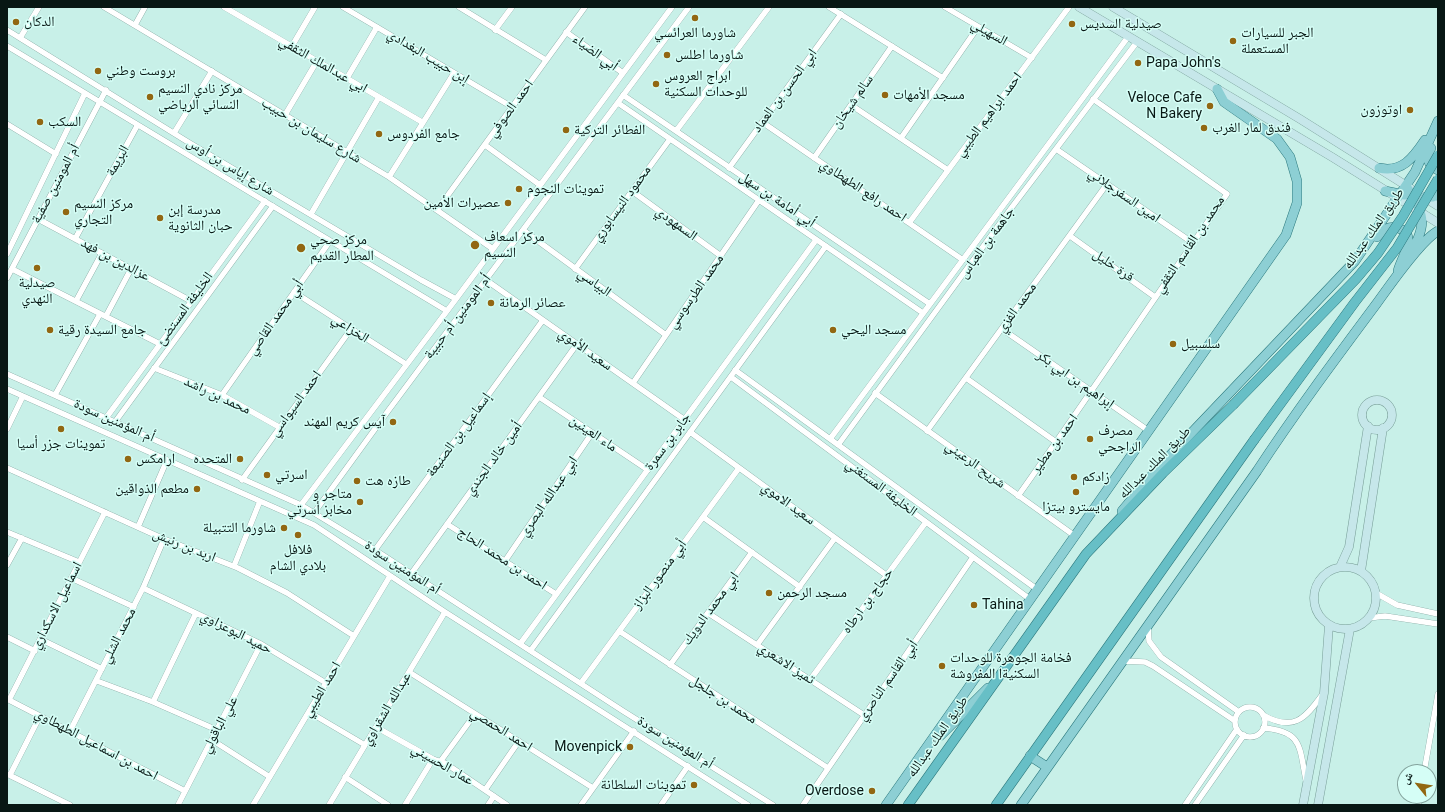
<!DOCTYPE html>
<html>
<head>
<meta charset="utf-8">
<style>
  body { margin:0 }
  #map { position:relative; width:1445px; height:812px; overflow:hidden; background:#c8f0e8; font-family:Roboto,"Noto Naskh Arabic",sans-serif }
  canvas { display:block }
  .frame { position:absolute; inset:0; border:8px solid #081714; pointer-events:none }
  .north { position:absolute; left:1397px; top:764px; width:40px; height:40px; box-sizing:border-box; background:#d5fef6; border:1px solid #83a29c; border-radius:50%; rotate:300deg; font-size:11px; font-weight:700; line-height:16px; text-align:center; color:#081714 }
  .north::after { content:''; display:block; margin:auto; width:14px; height:18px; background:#926712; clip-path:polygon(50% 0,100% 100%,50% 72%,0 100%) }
</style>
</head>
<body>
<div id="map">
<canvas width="1445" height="812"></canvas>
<div class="frame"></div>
<div class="north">ش</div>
</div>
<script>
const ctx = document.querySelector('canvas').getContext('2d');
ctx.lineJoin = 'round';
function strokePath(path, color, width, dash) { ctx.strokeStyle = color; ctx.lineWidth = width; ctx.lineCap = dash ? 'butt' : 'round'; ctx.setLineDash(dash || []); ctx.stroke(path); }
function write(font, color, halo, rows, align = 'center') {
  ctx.font = font + ' Roboto,"Noto Naskh Arabic",sans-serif'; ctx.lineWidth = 3; ctx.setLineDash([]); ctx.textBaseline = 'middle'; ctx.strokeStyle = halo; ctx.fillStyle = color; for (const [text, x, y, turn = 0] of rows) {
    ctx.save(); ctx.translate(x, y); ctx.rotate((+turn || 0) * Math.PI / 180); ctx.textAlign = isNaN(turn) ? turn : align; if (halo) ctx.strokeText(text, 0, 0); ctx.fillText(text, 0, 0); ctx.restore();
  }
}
const minor = new Path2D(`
  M104,7l285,170 104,72
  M224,7l198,115
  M343,7l169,100
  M459,7l87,53
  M829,7l114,71
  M945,7l87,51
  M135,25l10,-18
  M7,30l181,112 233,138 35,19
  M495,30l17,-23
  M566,32l57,41
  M20,38l19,-31
  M7,46l440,265
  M292,46l23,-39
  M347,78l30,-51
  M623,95l307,209
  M618,103l305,210
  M851,105l97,65
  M285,115l32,-54
  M762,122l201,138
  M7,124l49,30
  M676,131l93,-124
  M174,133l38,-62
  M901,138l77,-111
  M485,145l55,40
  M1056,149l137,94
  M814,158l78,-112
  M729,168l112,-154
  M389,177l65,-104
  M632,191l89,65
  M437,210l148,-203
  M311,214l68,-117
  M38,219l153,82
  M909,223l160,-216
  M523,230l143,105
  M1070,236l85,61
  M75,239l62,-113
  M7,254l78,-161
  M12,269l148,75
  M575,269l95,-130
  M7,278l99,-188
  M486,280l199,140
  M294,292l112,72
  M76,301l26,-48
  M106,316l25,-47
  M1002,329l147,102
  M154,368l68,27 57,32
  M735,370l303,220
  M7,374l294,131 74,45 248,161 150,94
  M731,377l300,223
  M966,378l90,64
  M633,383l126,-183
  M7,389l307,136 131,87 303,193
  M875,393l200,143
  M55,395l45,-81
  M222,395l108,-154
  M539,397l109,73
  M106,418l159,-217
  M115,422l158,-216
  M7,429l16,-33
  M927,431l180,-247
  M690,432l196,143
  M830,439l298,-402
  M838,445l174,-238 125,-165
  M7,468l157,71 74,29 49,25 67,43
  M242,480l109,-151
  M1018,496c71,-100 139,-202 209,-302l-134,-95
  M301,505l155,-206 216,-292
  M314,513l74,-102 301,-404
  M703,517l97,70
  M447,524l109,70
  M138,527l29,-67
  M7,532l72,30
  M375,550l168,-230
  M505,561l87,-128
  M7,565l15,-27
  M234,566l26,-65
  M411,574l166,-230
  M71,578l63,29
  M143,588l118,56 65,39
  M1376,593l21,12 41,9
  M708,613l156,102
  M1369,618l16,-2 53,8
  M1148,626l1,15 12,16 78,55
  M619,631l209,137
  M7,637l28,14
  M40,639l62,30
  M520,644l296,-404
  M757,645l78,-107
  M531,650l295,-404
  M1122,661l23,1 8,4 82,55
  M670,665l82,-113
  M409,672l184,116
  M810,680l116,-158
  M97,681l56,21 64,28
  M581,683l158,-215
  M7,699l178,92
  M9,700l96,-188
  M153,702l43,-89
  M1235 722a15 15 0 1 1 30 0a15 15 0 1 1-30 0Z
  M309,712l56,33
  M1263,715c30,17 42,4 59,-20
  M376,727l57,32 12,4 62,42
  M1263,728c40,3 36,19 43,52
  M70,731l73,-143 21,-49
  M212,740l58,37
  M440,762l35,-48
  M1424,772l14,-78
  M7,774l63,31
  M10,775l30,-59
  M345,777l43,28
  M485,790l34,-49
  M178,805l83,-161
  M253,805l137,-229
  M329,805l116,-193
  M405,805l28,-46
  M488,805l6,-9
  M581,805l53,-74
  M661,805l27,-39
  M803,805l170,-248
  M1185,805l52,-76
  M1195,805l49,-70
  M1418,805l2,-9`);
const secondary = new Path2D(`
  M1079,7l253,150 106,66
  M1113,7l187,112 110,69
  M1422,196l16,10
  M1362 415a15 15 0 1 1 30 0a15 15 0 1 1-30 0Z
  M1314 598a31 31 0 1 1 62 0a31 31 0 1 1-62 0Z
  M1340,567l9,-20 19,-121
  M1361,571l22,-143
  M1303,805l21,-112 5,-68
  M1318,805l32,-176`);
const primary = new Path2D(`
  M1431,148c-5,9 -4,18 7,22
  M1379,168c23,5 34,-10 46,-28
  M1406,186c18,26 22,38 5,66
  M1385,191l20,4
  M1422,197h11l5,-3
  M1377,237c6,-6 11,-12 21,-9 21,6 3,30 0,43
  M1122,511l36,-43 197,-207 60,-89 23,-51
  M940,736l48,-48
  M1030,756l17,11
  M886,805l400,-570 11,-32v-22l-7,-24 -13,-18 -53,-37 -7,-13
  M1021,805l236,-334c38,-58 79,-113 120,-168 13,-18 44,-63 61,-72`);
const trunk = new Path2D(`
  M908,805l178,-251 77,-81 70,-68
  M996,805l258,-365`);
const trunkBridge = new Path2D(`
  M1233,405l123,-126 22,-26 25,-37 35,-61
  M1254,440l101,-138 42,-54 41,-69`);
const markers = [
  [695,18,4,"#926712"],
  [16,22,4,"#926712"],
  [1072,24,4,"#926712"],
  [1233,41,4,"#926712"],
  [667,55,4,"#926712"],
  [1138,63,4,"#926712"],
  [98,71,4,"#926712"],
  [656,84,4,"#926712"],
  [885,95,4,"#926712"],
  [150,97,4,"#926712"],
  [1210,106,4,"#926712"],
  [1410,110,4,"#926712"],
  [40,122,4,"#926712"],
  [1204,128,4,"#926712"],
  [566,130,4,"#926712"],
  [379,134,4,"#926712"],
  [519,189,4,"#926712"],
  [508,203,4,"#926712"],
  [66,212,4,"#926712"],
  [160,218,4,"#926712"],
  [475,245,5,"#926712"],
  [301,248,5,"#926712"],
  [37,268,4,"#926712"],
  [491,303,4,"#926712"],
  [50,330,4,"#926712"],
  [833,330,4,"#926712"],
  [1173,344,4,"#926712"],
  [393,422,4,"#926712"],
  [61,429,4,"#926712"],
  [1090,439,4,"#926712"],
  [128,459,4,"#926712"],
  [240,459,4,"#926712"],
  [267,475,4,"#926712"],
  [1074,477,4,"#926712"],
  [357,481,4,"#926712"],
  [197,489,4,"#926712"],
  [1076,492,4,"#926712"],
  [360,502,4,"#926712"],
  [284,528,4,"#926712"],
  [298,535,4,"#926712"],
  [769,593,4,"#926712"],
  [974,605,4,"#926712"],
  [942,666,4,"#926712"],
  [630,747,4,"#926712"],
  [694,785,4,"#926712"],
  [872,791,4,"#926712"]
];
const poiNames = [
  ["الدكان",24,22],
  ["صيدلية السديس",1080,24],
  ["شاورما العرائسي",695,33,"center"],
  ["الجبر للسيارات",1241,33],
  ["المستعملة",1241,49],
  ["شاورما اطلس",675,55],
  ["Papa John's",1146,63],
  ["بروست وطني",106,71],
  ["ابراج العروس",664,76],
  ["للوحدات السكنية",664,92],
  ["مركز نادي النسيم",158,89],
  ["النسائي الرياضي",158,105],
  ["مسجد الأمهات",893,95],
  ["Veloce Cafe",1202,98,"right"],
  ["N Bakery",1202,114,"right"],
  ["اوتوزون",1402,110,"right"],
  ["السكب",48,122],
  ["فندق لمار الغرب",1212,128],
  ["الفطائر التركية",574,130],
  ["جامع الفردوس",387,134],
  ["تموينات النجوم",527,189],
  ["عصيرات الأمين",500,203,"right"],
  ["مركز النسيم",74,204],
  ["التجاري",74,220],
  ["مدرسة إبن",168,210],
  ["حبان الثانوية",168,226],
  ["مركز اسعاف",484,237],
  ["النسيم",484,253],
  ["مركز صحي",310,240],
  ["المطار القديم",310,256],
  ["صيدلية",37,283,"center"],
  ["النهدي",37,299,"center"],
  ["عصائر الرمانة",499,303],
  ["جامع السيدة رقية",58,330],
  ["مسجد اليحي",841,330],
  ["سلسبيل",1181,344],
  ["آيس كريم المهند",385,422,"right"],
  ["مصرف",1098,431],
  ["الراجحي",1098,447],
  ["تموينات جزر أسيا",61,444,"center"],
  ["ارامكس",136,459],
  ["المتحده",232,459,"right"],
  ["اسرتي",275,475],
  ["زادكم",1082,477],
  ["طازه هت",365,481],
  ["مطعم الذواقين",189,489,"right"],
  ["متاجر و",352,494,"right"],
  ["مخابز أسرتي",352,510,"right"],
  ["مايسترو بيتزا",1076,507,"center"],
  ["شاورما التتبيلة",276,528,"right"],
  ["فلافل",298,550,"center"],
  ["بلادي الشام",298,566,"center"],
  ["مسجد الرحمن",777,593],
  ["Tahina",982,605],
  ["فخامة الجوهرة للوحدات",950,658],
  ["السكنيةا المفروشة",950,674],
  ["Movenpick",622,747,"right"],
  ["تموينات السلطانة",686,785,"right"],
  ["Overdose",864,791,"right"]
];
const streetNames = [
  ["السهيلي",989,33,30],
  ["أبي الضياء",595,53,36],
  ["إبن حبيب البغدادي",428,57,31],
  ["ابي عبدالملك الثقفي",323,65,30],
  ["ابي الحسن بن العماد",785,91,-54],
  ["سالم شيخان",853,102,-55],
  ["احمد الصوفي",511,109,-54],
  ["احمد ابراهيم الطيبي",989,115,-53],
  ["شارع سليمان بن حبيب",311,131,31],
  ["البريمة",118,161,-61],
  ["شارع إياس بن أوس",230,167,31],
  ["أم المومنين صفية",56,184,-62],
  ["احمد رافع الطهطاوي",863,191,34],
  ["امين السفرجلاني",1124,196,35],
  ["أبي أمامة بن سهل",777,200,34],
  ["محمود النيسابوري",622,204,-54],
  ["السمهودي",676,224,36],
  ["طريق الملك عبدالله",1374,229,-55],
  ["جاهمة بن العباس",987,243,-54],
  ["محمد بن القاسم الثقفي",1190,245,-56],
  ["عزالدين بن فهد",115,260,28],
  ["قرة خليل",1113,266,35],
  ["البياسي",594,283,36],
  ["محمد الطرسوسي",696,292,-55],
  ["محمد الفزي",1017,308,-54],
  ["الخليفة المستضئ",185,309,-54],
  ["أم المومنين أم حبيبة",458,317,-53],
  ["أبي محمد القاصي",276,318,-55],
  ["الخزاعي",350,329,33],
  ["سعيد الأموي",585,350,35],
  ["إبراهيم بن ابي بكر",1075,380,35],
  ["محمد بن راشد",217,396,25],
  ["احمد السيواسي",296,404,-54],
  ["أم المؤمنين سودة",114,421,24],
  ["ماء العينين",593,434,34],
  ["إسماعيل بن الصنيعة",459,435,-54],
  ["جابر بن سمرة",668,442,-54],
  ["احمد بن مطير",1055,444,-54],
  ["أمين خالد الجندي",494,459,-54],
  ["طريق الملك عبدالله",1155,463,-45],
  ["شريح الرعيني",975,465,36],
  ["الخليفة المستغني",881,488,37],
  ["ابي عبدالله البصري",549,497,-56],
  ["سعيد الاموي",788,504,36],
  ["اربد بن رنيش",184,546,22],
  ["احمد بن محمد الحاج",502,559,33],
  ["أم المؤمنين سودة",402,568,33],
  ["أبي منصور البزاز",660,575,-54],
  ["حجاج بن ارطاه",868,601,-54],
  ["اسماعيل الاسكداري",57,606,-63],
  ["ابي محمد الدويك",711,609,-54],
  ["حميد البوعزاوي",236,633,27],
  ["محمد الشلي",119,636,-63],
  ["تميز الاشعري",786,664,33],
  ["أبي القاسم الناصري",888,681,-55],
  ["احمد الطيبي",322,690,-59],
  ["محمد بن جلجل",723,700,33],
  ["عبدالله الشقراوي",387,709,-59],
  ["علي الباقولي",220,725,-62],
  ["احمد الحمصي",501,730,32],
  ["طريق الملك عبدالله",938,737,-55],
  ["أم المؤمنين سودة",675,743,32],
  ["احمد بن اسماعيل الطهطاوي",96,745,28],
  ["عمار الحسيني",442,765,30]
];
strokePath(minor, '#779d96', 6);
strokePath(secondary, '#779d96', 9);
strokePath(primary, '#2d7a7f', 10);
strokePath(trunk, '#2d7a7f', 10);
strokePath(minor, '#fff', 5.5);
strokePath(secondary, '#c6e7ea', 8);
strokePath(primary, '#8dcfd4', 9);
strokePath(trunk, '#67bfc6', 9);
strokePath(trunkBridge, '#2d7a7f', 10, []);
strokePath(trunkBridge, '#67bfc6', 9);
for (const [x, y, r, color] of markers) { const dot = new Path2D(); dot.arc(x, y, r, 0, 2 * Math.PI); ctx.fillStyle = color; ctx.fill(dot); strokePath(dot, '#d5fef6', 1.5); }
write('14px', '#081714', '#d5fef6', poiNames, 'left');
write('14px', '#081714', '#d5fef6', streetNames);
</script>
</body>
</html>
